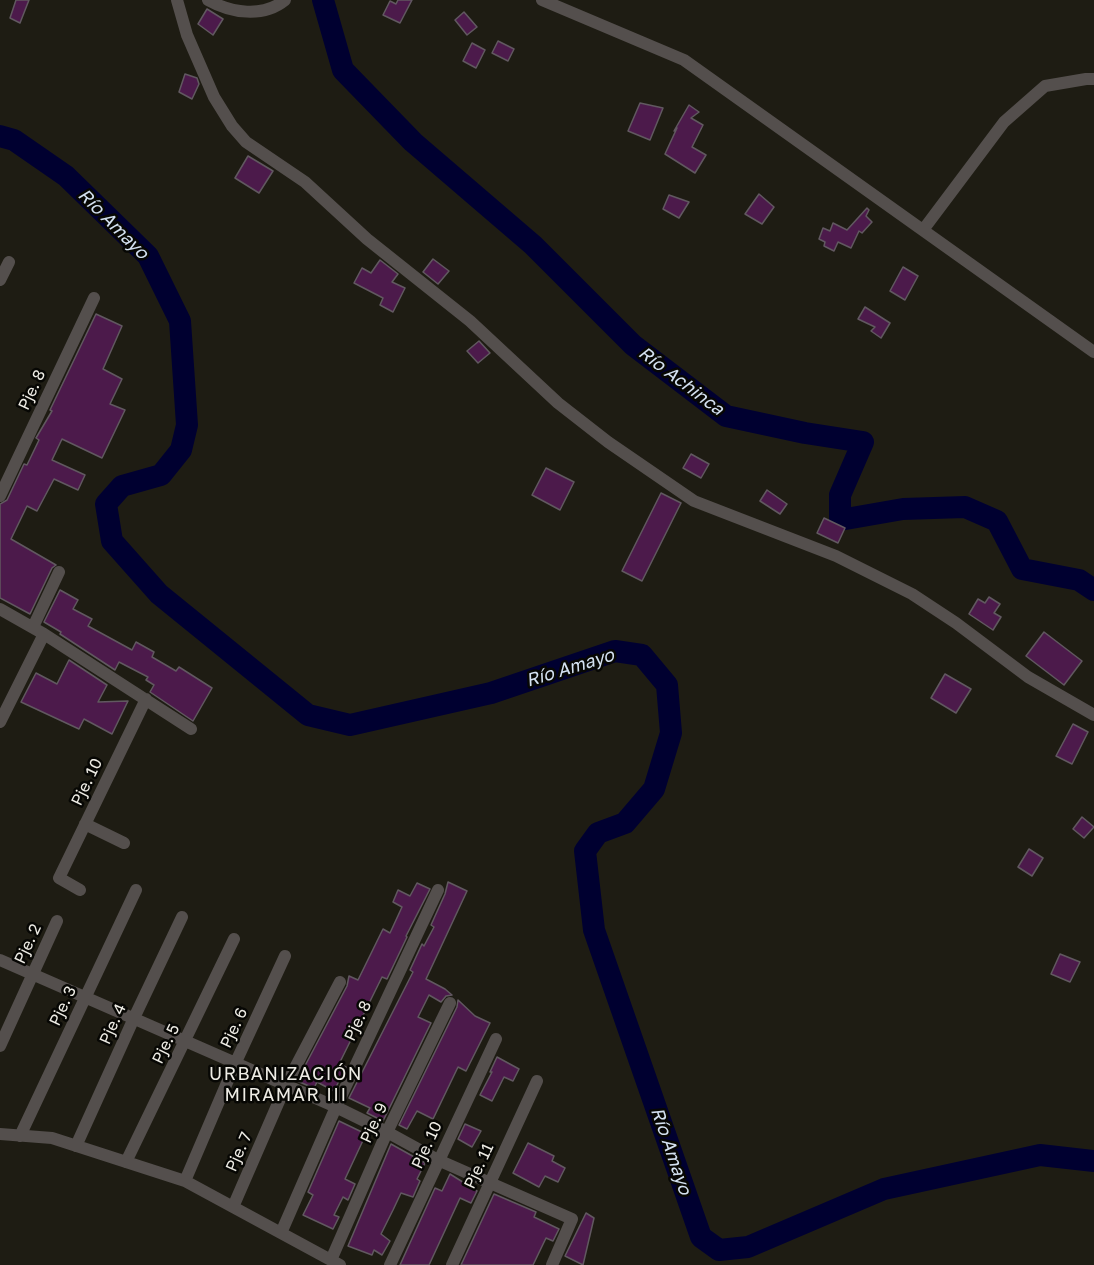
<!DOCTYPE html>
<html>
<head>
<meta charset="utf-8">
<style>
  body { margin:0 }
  canvas { display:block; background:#1e1c13 }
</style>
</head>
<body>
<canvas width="1094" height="1265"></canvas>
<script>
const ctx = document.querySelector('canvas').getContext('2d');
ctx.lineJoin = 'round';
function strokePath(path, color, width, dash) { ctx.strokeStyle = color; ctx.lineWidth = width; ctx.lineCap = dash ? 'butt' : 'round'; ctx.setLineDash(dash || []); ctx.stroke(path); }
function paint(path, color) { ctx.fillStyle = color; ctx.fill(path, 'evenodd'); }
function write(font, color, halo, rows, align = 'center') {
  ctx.font = font + ' "Golos Text",sans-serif'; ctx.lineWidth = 5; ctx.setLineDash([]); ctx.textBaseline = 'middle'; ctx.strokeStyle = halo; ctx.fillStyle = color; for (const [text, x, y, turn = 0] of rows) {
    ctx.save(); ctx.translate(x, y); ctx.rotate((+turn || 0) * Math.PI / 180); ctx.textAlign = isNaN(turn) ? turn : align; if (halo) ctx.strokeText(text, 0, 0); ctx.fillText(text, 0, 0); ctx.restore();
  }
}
const river = new Path2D(`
  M323,0l20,70 70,72 120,103 100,100 93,71 79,17 58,9 -23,53v25l63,-11 62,-2 32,14 25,48 57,11 15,10
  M0,136l14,4 52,36 82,80 32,65 7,104 -6,25 -20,25 -39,11 -16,18 6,37 47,53 149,121 42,10 141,-32 124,-42 27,4 25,30 4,48 -17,56 -29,34 -27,10 -13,18 9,79 107,307 18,13 29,-3 136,-58 156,-34 54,6`);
const building = new Path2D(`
  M16,0h13l-9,23 -10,-5z
  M398,0h14l-12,23 -17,-8 7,-14 6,3z
  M207,9l16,10 -10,16 -15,-11z
  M464,12l13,15 -10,8 -12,-15z
  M498,41l16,8 -6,12 -16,-8z
  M472,43l13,7 -9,18 -13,-7z
  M185,74l12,4 2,6 -7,15 -13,-7z
  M640,103l23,5 -13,32 -22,-9z
  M689,105l10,7 -8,6 12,7 -11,22 14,8 -11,18 -30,-19 12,-26 -3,3z
  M248,156l25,15 -14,22 -24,-15z
  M759,194l15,13 -12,17 -17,-10z
  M669,195l20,7 -10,16 -16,-9z
  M867,208l2,2 -3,6 6,6 -10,11 -3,-2 -8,17 -13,-6 -4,9 -10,-5 1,-4 -6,-3 4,-11 7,3 3,-8 14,7z
  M433,259l16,12 -11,13 -15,-12z
  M380,260l18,14 -6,8 13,6 -12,24 -13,-7 3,-7 -29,-15 8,-15 9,5z
  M903,267l15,9 -13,24 -15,-9z
  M865,307l25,16 -9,15 -10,-7 4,-4 -17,-8z
  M96,314l26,12 -19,43 19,10 -12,25 15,6 -23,48 -40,-19 -10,21 33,15 -7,15 -24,-11 -17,32 -10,-5 -16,33 45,26 -4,3 -22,46 -30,-16v-94l7,-4 17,-36 3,1 12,-25 -3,-2 16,-27 -2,-1z
  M479,341l11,12 -12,10 -11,-12z
  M691,454l18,10 -8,14 -18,-10z
  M546,468l28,14 -14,28 -28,-15z
  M767,490l20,14 -7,10 -20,-13z
  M661,493l20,10 -39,78 -20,-10z
  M824,518l21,10 -7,15 -21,-10z
  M60,590l18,10 -5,9 19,10 -4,7 44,24 4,-8 18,10 -2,5 24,14 3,-4 33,21 -19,33 -43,-29 4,-7 -8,-5 2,-3 -29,-15 -4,8 -55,-36 1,-2 -17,-10z
  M989,597l11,7 -6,9 7,4 -8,13 -24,-16 9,-15 7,4z
  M1044,632l38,29 -18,24 -38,-29z
  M69,660l38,25 -9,17 30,-1 -16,33 -28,-15 -5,10 -58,-27 15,-29 21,11z
  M945,674l26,15 -15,24 -25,-15z
  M1073,724l15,8 -16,32 -16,-8z
  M1082,817l12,10 -10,11 -11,-9z
  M1029,849l14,9 -11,18 -14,-9z
  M448,882l19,9 -41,88 19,10 7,6 -6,1 -5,6 -12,-7 -11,22 13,6 -48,98 -16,-8 3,-5 -21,-10 64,-126 -3,-2 12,-26 2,2 10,-19 -3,-2 14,-31z
  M417,883l13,6 -24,47 1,1 -20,42 -5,-2 -43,87 7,3 -12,24 -17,-9 -3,6 -17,-7 50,-95 2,-10 9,4 25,-51 7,4 12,-26 -9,-5 5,-12 12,6z
  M1060,954l20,8 -10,20 -19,-8z
  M458,1000l17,16 15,7 -24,48 -8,-4 -25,52 -16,-8 -10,18 -8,-4 58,-118z
  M497,1057l22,12 -6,12 -9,-4 -12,24 -12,-6 12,-23h-2z
  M339,1121l27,13 -21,45 10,5 -7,16 -5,-3 -9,18 5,2 -6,12 -30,-14 10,-20 -5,-3z
  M465,1124l16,7 -9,16 -14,-8z
  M528,1143l26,13 -2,5 13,7 -7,14 -13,-6 -6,11 -26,-14z
  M391,1144l34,19 -8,16 3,2 -7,16 -12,-4 -8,17 -12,24 9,7 -8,14 -8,-5 -2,5 -24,-9z
  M450,1174l27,17 -6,12 -11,-5 -31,67h-29l35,-77 7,3z
  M494,1194l42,18 -2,5 25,12 -6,12 -7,-3 -13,27h-72z
  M586,1213l8,5 -11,47 -18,-9z`);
const minor = new Path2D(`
  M177,0l10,35 27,62 18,29 14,16 59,40 62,57 103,82 88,82 50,39 86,59 142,55 76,38 44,29 72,54 66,38
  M208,0c23,13 55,18 77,0
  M542,0l142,60 410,292
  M923,230l81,-108 41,-36 41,-7h8
  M0,280l9,-18
  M0,496l94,-198
  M0,609l44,25 147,95
  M33,627l26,-55
  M0,722l44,-88
  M85,824l39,19
  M80,890l-21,-12 87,-179
  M0,960l336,147 51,25 51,28 134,59 -20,46
  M0,1046l57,-125
  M0,1134l52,4 133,43 155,84
  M20,1136l116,-246
  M76,1146l58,-128 48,-101
  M126,1162l108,-223
  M185,1181l50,-117 50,-108
  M233,1207l53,-122 54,-103
  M281,1233l55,-126 102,-217
  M331,1260l56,-128 63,-129
  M390,1265l106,-226
  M452,1265l85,-184`);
const streetNames = [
  ["Pje. 8",32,390,-65],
  ["Pje. 10",87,782,-64],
  ["Pje. 2",28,944,-65],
  ["Pje. 3",63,1006,-65],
  ["Pje. 8",358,1021,-65],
  ["Pje. 4",113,1024,-66],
  ["Pje. 6",234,1028,-65],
  ["Pje. 5",166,1044,-64],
  ["Pje. 9",374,1123,-65],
  ["Pje. 10",427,1145,-65],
  ["Pje. 7",239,1152,-66],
  ["Pje. 11",479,1166,-65]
];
const waterNames = [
  ["Río Amayo",113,224,45],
  ["Río Achinca",681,381,37],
  ["Río Amayo",570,668,-17],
  ["Río Amayo",671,1151,71]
];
const neighbourhoodNames = [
  ["URBANIZACIÓN",286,1074],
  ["MIRAMAR III",286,1095]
];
strokePath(river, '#000030', 22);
paint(building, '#4c1a4b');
strokePath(building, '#615860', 1.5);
strokePath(minor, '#544f4d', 12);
write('16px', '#eeece5', '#070704', streetNames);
write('italic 18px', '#d4e1f1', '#070704', waterNames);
ctx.letterSpacing = '1.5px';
write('18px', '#eeece5', '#070704', neighbourhoodNames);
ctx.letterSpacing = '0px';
</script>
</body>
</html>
